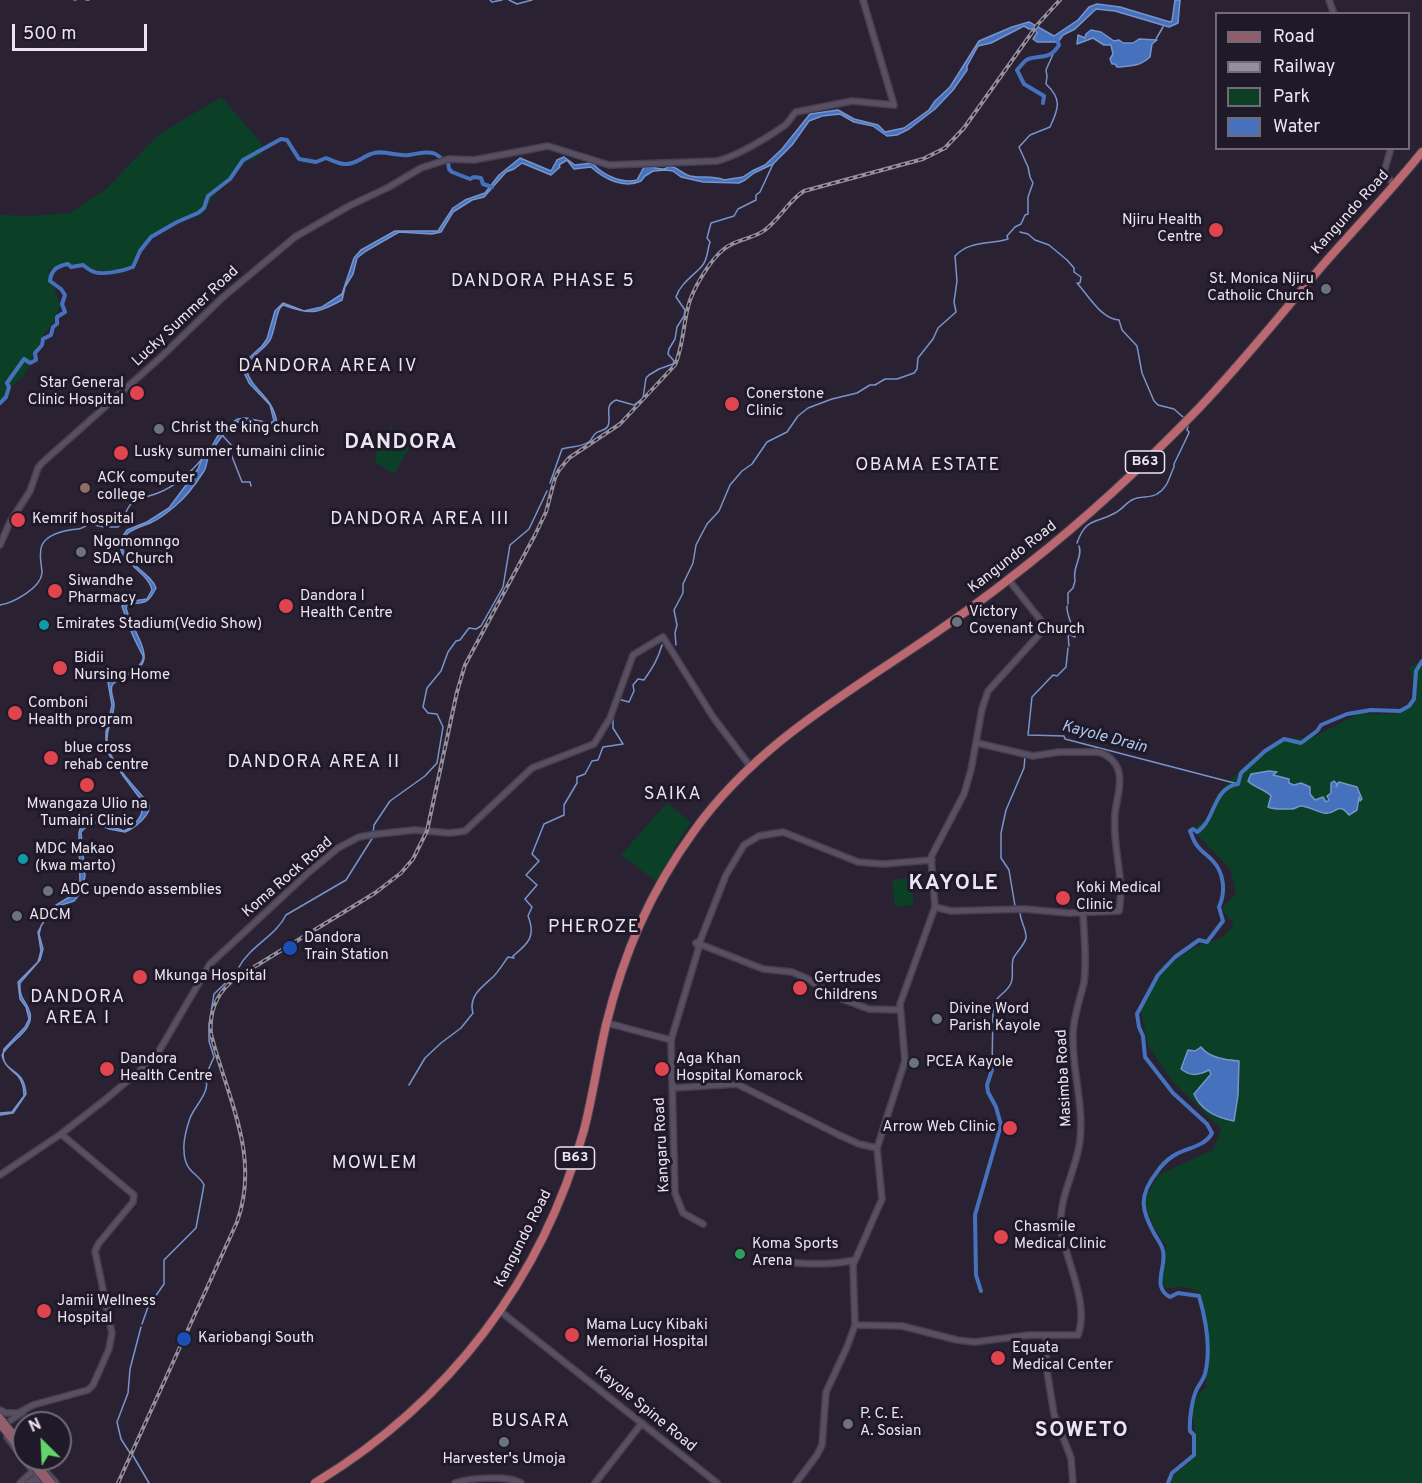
<!DOCTYPE html>
<html>
<head>
<meta charset="utf-8">
<style>
  body { margin:0 }
  #map { position:relative; width:1422px; height:1483px; overflow:hidden; background:#2a2233; font-family:Overpass,sans-serif }
  canvas { display:block }
  .legend { position:absolute; left:1215px; top:12px; width:195px; height:138px; box-sizing:border-box; background:#201929; border:2px solid #716b79; margin:0; padding:8px 10px; list-style:none; font-size:18px; color:#eae5f1 }
  .legend li { display:flex; align-items:center; gap:12px; height:30px }
  .legend b { width:30px; border:2px solid #716b79 }
  .north { position:absolute; left:12px; top:1411px; width:60px; height:60px; box-sizing:border-box; background:#201929; border:2px solid #716b79; border-radius:50%; rotate:336deg; font-size:16px; font-weight:700; line-height:24px; text-align:center; color:#eae5f1 }
  .north::after { content:''; display:block; margin:auto; width:21px; height:27px; background:#62d469; clip-path:polygon(50% 0,100% 100%,50% 72%,0 100%) }
  .scale { position:absolute; left:12px; top:24px; width:135px; height:27px; box-sizing:border-box; border:3px solid #eae5f1; border-top:0; padding-left:8px; font-size:18px; line-height:21px; white-space:nowrap; color:#eae5f1; -webkit-text-stroke:4px #201929; paint-order:stroke }
</style>
</head>
<body>
<div id="map">
<canvas width="1422" height="1483"></canvas>
<ul class="legend">
<li><b style="height:8px;background:#935e6b"></b>Road</li>
<li><b style="height:8px;background:#958f9d"></b>Railway</li>
<li><b style="height:16px;background:#0b4027"></b>Park</li>
<li><b style="height:16px;background:#4672bd"></b>Water</li>
</ul>
<div class="north">N</div>
<div class="scale">500 m</div>
</div>
<script>
const ctx = document.querySelector('canvas').getContext('2d');
ctx.lineJoin = 'round';
function paint(path, color) { ctx.fillStyle = color; ctx.fill(path, 'evenodd'); }
function strokePath(path, color, width, dash) { ctx.strokeStyle = color; ctx.lineWidth = width; ctx.lineCap = dash ? 'butt' : 'round'; ctx.setLineDash(dash || []); ctx.stroke(path); }
function write(font, color, halo, rows, align = 'center') {
  ctx.font = font + ' Overpass,sans-serif'; ctx.lineWidth = 6; ctx.setLineDash([]); ctx.textBaseline = 'middle'; ctx.strokeStyle = halo; ctx.fillStyle = color; for (const [text, x, y, turn = 0] of rows) {
    ctx.save(); ctx.translate(x, y); ctx.rotate((+turn || 0) * Math.PI / 180); ctx.textAlign = isNaN(turn) ? turn : align; if (halo) ctx.strokeText(text, 0, 0); ctx.fillText(text, 0, 0); ctx.restore();
  }
}
const green = new Path2D(`
  M221,97l41,47v10l-25,14 -9,13 -15,16 -10,17c-29,10 -63,18 -68,53l-16,7 -48,-10 -23,5 12,36 -7,18 -9,11 -21,43 -16,12 -3,13 -4,2v-189l30,1 40,-3 36,-24 52,-54z
  M390,428l23,13 -19,33 -18,-11v-9z
  M1422,661v822h-253c7,-13 23,-20 27,-29l-2,-33 -4,-8 9,-20 7,-6c2,-37 3,-59 -8,-96l-13,-4 -20,1 -5,-16 7,-25 -11,-17 -13,-27 15,-28 55,-25 8,-21 -48,-47 -25,-36 -8,-40 27,-40 25,-18 30,-10 12,-13 -12,-17 14,-14 -6,-25 -38,-40 16,-10 9,-24 30,-32 19,-14 20,-11h26l46,-24h36l19,-11v-24l-4,-12z
  M667,803l24,19 -17,26 -7,18 -11,15 -35,-26z
  M911,878l3,27 -19,2 -3,-27z`);
const water = new Path2D(`
  M1175,0h5l-2,23 -9,4 -54,-16 -19,-2 -21,20 -12,6 -5,7h-21l-4,-3 4,-6 -2,-4h-6l-5,-3 -33,17 -13,3 -11,20v4l-14,20 -18,19 -26,20 -12,6 -10,1 -14,-10 -19,-4 -14,-8 -18,2 -13,5 -17,24 -19,19 -19,9 -9,7 -6,3 -36,-1 -22,-5 -8,-6 -7,-1 -13,1 -8,5 -4,5c-17,8 -37,-2 -50,-14l-17,2 -7,-9 -8,5 1,2 -9,8 -29,-12 -8,6 -8,3 -22,25 -12,3 -19,12 -12,20 -9,2 -33,-2 -33,19 -9,7 -4,16 -8,13 -3,13c-26,14 -31,15 -59,5l-3,3c-5,10 -5,22 -10,32 -7,11 -22,17 -24,29 7,24 26,25 31,54 -14,5 -33,-8 -44,2 -10,8 -19,22 -25,33 -2,4 -1,9 -4,13 -7,11 -18,26 -29,35 -7,6 -14,12 -23,16 -10,5 -31,8 -30,24 2,17 29,27 34,42 -8,16 -11,15 -28,16l-2,4c3,14 20,38 18,51 -2,13 -23,17 -31,25 -5,5 2,16 1,22 -1,14 -10,27 -6,41 4,16 23,36 34,49 2,2 5,4 6,6 7,11 -15,27 -23,30l-16,-3 -17,-8 -11,11 4,44 -4,16 -7,9 -19,6 -4,4 -10,15 -2,8 4,15 -3,11 -20,23c-1,18 7,17 10,30 4,18 -21,28 -28,42 3,19 22,12 24,39l-13,19 -13,2v-2l12,-1 12,-16c0,-7 -1,-14 -6,-20 -8,-8 -18,-12 -14,-27l21,-22 4,-8 -3,-12 -6,-8 -2,-17 20,-20 3,-11 -3,-19 8,-15 7,-10 23,-14 4,-8 -1,-52 1,-4 12,-10 32,12c12,-5 21,-17 18,-30l-18,-24 -18,-27v-18l6,-27 -4,-23c9,-2 33,-13 35,-23 1,-5 -1,-4 -3,-9 -7,-13 -13,-28 -18,-44l11,-5 14,-2 5,-9c-4,-22 -48,-31 -25,-60l20,-8 22,-14 29,-39 6,-15 6,-4 7,-13 11,-12 10,-6 8,-1 24,5 4,-2 -4,-16 -21,-22 -7,-15 7,-10 13,-12 5,-7 8,-28 8,-8 21,8 18,-4 20,-13 12,-36 7,-8 34,-19h43l15,-23 12,-8 20,-7 14,-18 21,-17 31,13 6,-11 7,-3 11,8 17,-2c11,12 29,21 45,17l7,-13c7,-1 13,2 19,2 9,-1 1,-5 10,-2 6,2 10,7 17,9 10,2 26,0 34,4l19,-3 9,-6 13,-6 17,-16 28,-35 28,-4 16,9 24,6 7,7 19,-4 25,-18 6,-9 15,-14 29,-46 33,-14 17,-5 25,14 24,-16 11,-13 8,-3 23,3 50,15 2,-1z
  M1091,30l10,2 13,9 5,-1 4,3h10l6,-4 18,1 -5,4 -2,13c-11,10 -20,9 -33,10l-2,-3h-3l-2,-5 3,-5 -2,-9h-7l-11,-7 -16,6 1,-9 7,3 1,-4z
  M1269,771l8,1 -4,3 16,4v4l5,2 7,-2 9,4v7l5,6 8,-3 3,5 3,-2 -2,-4 4,-3v-10l3,-2 3,3 -1,3 3,-5 18,5 5,12 -2,2 -1,-4 -2,13 -8,5c-12,-15 -13,1 -25,-2 -7,-1 -16,-7 -23,-7 -3,0 -6,3 -9,3 -7,0 -17,1 -24,-2l3,-11c-7,-8 -17,-8 -23,-15l3,-7z
  M1201,1047c8,11 26,13 38,14l-1,34 -4,26c-16,-3 -33,-10 -40,-27l17,-20 -2,-4c-10,5 -18,7 -28,-1l7,-19 7,1z`);
const stream = new Path2D(`
  M74,0h2
  M86,0h3
  M490,0l2,2 10,-2
  M509,0l8,4 15,-4
  M1156,39l7,-12
  M1020,232l8,2 7,6 14,5 18,15 7,8v4l7,5 -1,6h-3c11,12 24,36 42,37l3,10 15,16 5,27 12,28 4,4 16,4 10,9
  M223,436l9,10 -1,8 11,28h8l1,4
  M550,483l12,-34c9,-3 19,-1 28,-8 2,-2 3,-6 6,-8 4,-3 9,-2 12,-7 4,-11 -5,-20 8,-26l18,5 9,-7 3,-20 3,-3 10,-6 14,-5 1,-3 -6,-7 1,-5 6,-10 2,-12 7,-11 1,-6 -9,-13c4,-13 17,-21 26,-31 6,-7 5,-15 8,-24l-3,-4 4,-15 23,-7 4,-7 18,-9v-5l4,-3 13,-28
  M1077,543c9,-26 19,-19 38,-30 8,-4 11,-11 19,-14 7,-3 17,-1 23,-5 11,-6 12,-17 17,-27v-3l14,-29 1,-3 -2,-2 2,-8
  M1075,580c-3,-14 8,-22 4,-34
  M1068,604v-11l5,-5 2,-7
  M0,605c13,-2 41,-17 42,-32 0,-8 -4,-19 0,-28 6,-12 25,-15 36,-16 4,0 8,-4 12,-5l14,3h14c8,-7 6,-17 14,-24 6,-5 19,-7 26,-10 18,-7 33,-21 45,-35
  M1067,606c-1,9 7,21 8,31l-7,-3 1,12
  M676,645l-1,-12 2,-8 -3,-15 9,-17v-9l10,-21 3,-18 11,-21 12,-13 11,-26 12,-14 10,-7 15,-22 20,-10 11,-16 10,-8 24,-9 25,-6 13,-8h5l10,-6h12l17,-6 3,-4 1,-11 15,-19 5,-11 18,-16 -2,-10 3,-21 -2,-25c15,-16 34,-11 53,-17l-1,-3 8,-9 6,-3 4,-9 3,-1v-17l5,-14 -3,-6 -2,-10 -9,-20 11,-12 20,-8c9,-19 12,-28 -4,-43l1,-8 -1,-6 8,-18
  M1068,648l-2,19 -9,9 -4,-1 -21,22 -4,38 36,1 1,3 173,45
  M618,699l11,3 5,-11 -1,-6 5,-6 6,1c9,-13 14,-21 18,-35
  M373,833l1,-8 16,-24 35,-25 12,-13 6,-36 -6,-13 -9,-1 -5,-6 4,-19 14,-17 7,-19 8,-11 4,-1 9,-12 7,1 5,-3 22,-39 7,-42 19,-16 18,-38
  M1015,906l-6,-36 -8,-12v-25l5,-23 18,-42 1,-11
  M239,967c11,-21 37,-31 47,-52l60,-35 27,-43
  M993,1005c4,-10 14,-12 18,-22 3,-7 0,-16 2,-24 3,-7 11,-13 13,-21 1,-9 -7,-18 -6,-28
  M992,1070l1,-62
  M409,1085l16,-27 16,-15 20,-15 12,-15c-5,-17 9,-26 20,-36 6,-6 10,-13 15,-20l6,1 -1,-2c16,-13 23,-20 15,-40l4,-9 -7,-8 12,-14 -11,-10 13,-14 -7,-7 12,-30 20,-9v-10l13,-22v-6l8,-3 7,-13 6,-1 5,-13 20,-3 -10,-16v-9
  M142,1324l6,-17 16,-23v-24l32,-32 8,-43c-5,-12 -20,-12 -20,-35 -1,-9 3,-23 6,-32 5,-13 22,-27 15,-41l9,-20 -5,-16v-17l5,-30 25,-24
  M130,1453l-9,-14 -4,-17 11,-29 2,-24 11,-42
  M132,1454l17,29`);
const river = new Path2D(`
  M1043,103l1,-7 -20,-12 -7,-14c3,-3 7,-9 11,-11 13,-4 22,1 31,-14l-2,-5
  M0,403l6,-6 3,-10 -2,-4 17,-24 6,4 6,-3 -1,-7 7,-8 1,-6 8,-4 2,-8 4,-3v-7l8,-5 -3,-8 3,-9 -4,-6 -11,-8c1,-11 7,-15 18,-17l3,3 12,-2c3,2 6,5 9,6 9,5 31,0 41,-4l7,-16 11,-14 26,-15 21,-9 6,-5 4,-12 22,-17 13,-19 38,-21 6,1 12,19 17,3 10,-4c5,2 13,6 18,6 11,1 18,-7 27,-10 12,-5 25,3 38,1 9,-1 14,-4 24,-2 5,2 8,4 11,9h4l1,7 3,3 18,7 4,-2 7,1 2,6 9,3
  M981,1291l-5,-16 -1,-60 26,-90 -5,-18 -8,-15 -1,-7 5,-15
  M1168,1483l4,-10 22,-18v-20l-4,-4c-1,-10 2,-31 6,-40 3,-7 7,-10 9,-17 6,-24 1,-54 -6,-78l-21,-3 -8,4c-19,-10 -3,-31 -7,-46 -1,-6 -5,-11 -8,-16 -14,-25 -17,-39 2,-63 4,-6 10,-12 16,-16 12,-8 32,-9 39,-23l-5,-9 -34,-31 -28,-36 -2,-21 -4,-9 -2,-13 21,-39 17,-18 24,-17 8,2 16,-21 -4,-14c7,-15 5,-34 -6,-46 -5,-6 -13,-10 -17,-17 -3,-4 -4,-9 -6,-13l3,-2 4,3c19,-12 15,-44 41,-48l3,-11 24,-22 19,-12 17,4 16,-12 4,-6 26,-11 24,-4 29,1 9,-5 5,-7 2,-28 6,-10`);
const secondary = new Path2D(`
  M1329,0l5,14
  M1391,148l-7,24 10,13
  M0,545l10,-23 20,-31 8,-23 4,-5 119,-106 61,-59 73,-61 54,-31 40,-19 32,-19 28,-9 25,1 74,-14 61,19 108,-4c23,-6 48,-22 67,-35 6,-4 7,-10 12,-14l56,-11 42,4 -31,-105
  M935,907l16,4 73,-2 45,4 50,-2c6,-34 -7,-63 -4,-97 1,-13 7,-28 4,-41 -2,-11 -12,-20 -23,-21h-37l-26,4 -56,-13
  M702,945l61,24 29,3 16,7 23,16 38,14 31,1
  M607,1023l64,17
  M672,1088l65,-4 102,51 20,9 18,4
  M0,1175l61,-41 45,-35 38,-32 15,-16 51,-87 98,-91 30,-25 21,-11 18,-3 38,-4 35,3 15,-2 67,-63 62,-24 16,-26 23,-63 30,-18 50,80 37,49
  M703,1224l-20,-11 -8,-20 -4,-153 28,-93 -3,-4 4,-2 26,-66 18,-30 15,-9 24,-4 75,30 25,2 49,-4
  M765,1259c29,5 62,7 90,1
  M500,1311l217,172
  M855,1325l47,1 55,14 18,2 54,-7h49c12,-32 -13,-75 -17,-107 -3,-30 16,-59 19,-88 4,-35 -8,-70 -7,-105 0,-18 7,-35 11,-53 3,-22 0,-47 -1,-69
  M1046,1335v30l8,49 17,44 2,25
  M0,1410l6,3h12l15,-8 55,-15 5,-5 16,-36 3,-16 -17,-82 4,-8 34,-41 1,-7 -73,-61
  M11,1420l12,-8
  M7,1437l35,46
  M48,1474l8,9
  M20,1483l14,-13
  M28,1483l5,-3h8
  M455,1483c15,-5 52,-8 66,0
  M595,1483l47,-60
  M796,1483l21,-28 5,-10 4,-53 21,-45 8,-22 -2,-60 29,-66 -5,-51 28,-87 -5,-57 35,-97 -4,-50 33,-63 7,-24 11,-61 6,-18 58,-64 -38,-48`);
const primary = new Path2D(`
  M0,1417l24,30
  M0,1425l24,29`);
const highway = new Path2D(`
  M315,1483c134,-81 227,-203 269,-353 9,-35 14,-71 22,-105 18,-73 44,-133 88,-194 55,-77 133,-126 210,-177 43,-28 84,-58 123,-89 61,-48 118,-101 172,-157 43,-45 82,-94 123,-142 33,-38 68,-74 100,-114`);
const rail = new Path2D(`
  M118,1483l119,-261c24,-66 -10,-125 -26,-188 -2,-23 6,-42 25,-56l139,-85 26,-20 12,-14 14,-28 30,-139 8,-27 70,-130 11,-23 9,-34 4,-8 10,-12 51,-34 55,-59c8,-18 8,-38 13,-58 4,-17 22,-47 36,-58 12,-10 29,-10 41,-19 15,-11 23,-29 39,-39l119,-32 22,-11 19,-20 74,-104 22,-24`);
const primaryBridge = new Path2D(`
  M28,1459l19,24
  M33,1459l19,24`);
const markers = [
  [1216,230,8,"#e0444e"],
  [1326,289,6,"#6b7280"],
  [137,393,8,"#e0444e"],
  [732,404,8,"#e0444e"],
  [159,429,6,"#6b7280"],
  [121,453,8,"#e0444e"],
  [85,488,6,"#8d6e63"],
  [18,520,8,"#e0444e"],
  [81,552,6,"#6b7280"],
  [55,591,8,"#e0444e"],
  [286,606,8,"#e0444e"],
  [957,622,6,"#6b7280"],
  [44,625,6,"#0f9aa8"],
  [60,668,8,"#e0444e"],
  [15,713,8,"#e0444e"],
  [51,758,8,"#e0444e"],
  [87,785,8,"#e0444e"],
  [23,859,6,"#0f9aa8"],
  [48,891,6,"#6b7280"],
  [1063,898,8,"#e0444e"],
  [17,916,6,"#6b7280"],
  [290,948,8,"#1a4fb4"],
  [140,977,8,"#e0444e"],
  [800,988,8,"#e0444e"],
  [937,1019,6,"#6b7280"],
  [914,1063,6,"#6b7280"],
  [107,1069,8,"#e0444e"],
  [662,1069,8,"#e0444e"],
  [1010,1128,8,"#e0444e"],
  [1001,1237,8,"#e0444e"],
  [740,1254,6,"#2e9e5b"],
  [44,1311,8,"#e0444e"],
  [572,1335,8,"#e0444e"],
  [184,1339,8,"#1a4fb4"],
  [998,1358,8,"#e0444e"],
  [848,1424,6,"#6b7280"],
  [504,1442,6,"#6b7280"]
];
const shields = [
  [1145,462,39],
  [575,1158,39]
];
const shieldNames = [
  ["B63",1145,462],
  ["B63",575,1158]
];
const streetNames = [
  ["Kangundo Road",1351,213,-48],
  ["Lucky Summer Road",186,317,-43],
  ["Kangundo Road",1013,558,-38],
  ["Koma Rock Road",288,878,-41],
  ["Masimba Road",1065,1078,-93],
  ["Kangaru Road",663,1145,-93],
  ["Kangundo Road",524,1239,-63],
  ["Kayole Spine Road",645,1410,39]
];
const poiNames = [
  ["Njiru Health",1202,221,"right"],
  ["Centre",1202,238,"right"],
  ["St. Monica Njiru",1314,280,"right"],
  ["Catholic Church",1314,297,"right"],
  ["Star General",124,384,"right"],
  ["Clinic Hospital",124,401,"right"],
  ["Conerstone",746,395],
  ["Clinic",746,412],
  ["Christ the king church",171,429],
  ["Lusky summer tumaini clinic",134,453],
  ["ACK computer",97,479],
  ["college",97,496],
  ["Kemrif hospital",32,520],
  ["Ngomomngo",93,543],
  ["SDA Church",93,560],
  ["Siwandhe",68,582],
  ["Pharmacy",68,599],
  ["Dandora I",300,597],
  ["Health Centre",300,614],
  ["Victory",969,613],
  ["Covenant Church",969,630],
  ["Emirates Stadium(Vedio Show)",56,625],
  ["Bidii",74,659],
  ["Nursing Home",74,676],
  ["Comboni",28,704],
  ["Health program",28,721],
  ["blue cross",64,749],
  ["rehab centre",64,766],
  ["Mwangaza Ulio na",87,805,"center"],
  ["Tumaini Clinic",87,822,"center"],
  ["MDC Makao",35,850],
  ["(kwa marto)",35,867],
  ["Koki Medical",1076,889],
  ["Clinic",1076,906],
  ["ADC upendo assemblies",60,891],
  ["ADCM",29,916],
  ["Dandora",304,939],
  ["Train Station",304,956],
  ["Mkunga Hospital",154,977],
  ["Gertrudes",814,979],
  ["Childrens",814,996],
  ["Divine Word",949,1010],
  ["Parish Kayole",949,1027],
  ["Dandora",120,1060],
  ["Health Centre",120,1077],
  ["Aga Khan",676,1060],
  ["Hospital Komarock",676,1077],
  ["PCEA Kayole",926,1063],
  ["Arrow Web Clinic",996,1128,"right"],
  ["Chasmile",1014,1228],
  ["Medical Clinic",1014,1245],
  ["Koma Sports",752,1245],
  ["Arena",752,1262],
  ["Jamii Wellness",57,1302],
  ["Hospital",57,1319],
  ["Mama Lucy Kibaki",586,1326],
  ["Memorial Hospital",586,1343],
  ["Kariobangi South",198,1339],
  ["Equata",1012,1349],
  ["Medical Center",1012,1366],
  ["P. C. E.",860,1415],
  ["A. Sosian",860,1432],
  ["Harvester's Umoja",504,1460,"center"]
];
const waterNames = [
  ["Kayole Drain",1104,738,15]
];
const quarterNames = [
  ["DANDORA PHASE 5",543,282],
  ["DANDORA AREA IV",328,367],
  ["OBAMA ESTATE",928,466],
  ["DANDORA AREA III",420,520],
  ["DANDORA AREA II",314,763],
  ["SAIKA",673,795],
  ["PHEROZE",594,928],
  ["DANDORA",78,998],
  ["AREA I",78,1019],
  ["MOWLEM",375,1164],
  ["BUSARA",531,1422]
];
const districtNames = [
  ["DANDORA",401,444],
  ["KAYOLE",954,885],
  ["SOWETO",1082,1432]
];
paint(green, '#0b4027');
paint(water, '#4672bd');
strokePath(water, '#7794cd', 1.5);
strokePath(stream, '#7794cd', 1.5);
strokePath(river, '#4672bd', 4);
strokePath(secondary, '#473f4e', 8);
strokePath(primary, '#473f4e', 8);
strokePath(highway, '#473f4e', 10);
strokePath(secondary, '#584f63', 5);
strokePath(primary, '#935e6b', 6);
strokePath(highway, '#bb6870', 8);
strokePath(rail, '#958f9d', 4);
strokePath(rail, '#201929', 1.5, [4.5]);
strokePath(primaryBridge, '#473f4e', 8, []);
strokePath(primaryBridge, '#935e6b', 6);
for (const [x, y, r, color] of markers) { const dot = new Path2D(); dot.arc(x, y, r, 0, 2 * Math.PI); ctx.fillStyle = color; ctx.fill(dot); strokePath(dot, '#201929', 2); }
for (const [x, y, w] of shields) { const box = new Path2D(); box.roundRect(x - w / 2, y - 11, w, 22, 4.5); ctx.fillStyle = '#201929'; ctx.fill(box); strokePath(box, '#eae5f1', 1.5); }
write('bold 14px', '#eae5f1', null, shieldNames);
write('15px', '#eae5f1', '#201929', streetNames);
write('15px', '#eae5f1', '#201929', poiNames, 'left');
write('italic 16px', '#adc5ed', '#201929', waterNames);
ctx.letterSpacing = '1.5px';
write('18px', '#eae5f1', '#201929', quarterNames);
ctx.letterSpacing = '0px';
ctx.letterSpacing = '1.5px';
write('bold 21px', '#eae5f1', '#201929', districtNames);
ctx.letterSpacing = '0px';
</script>
</body>
</html>
